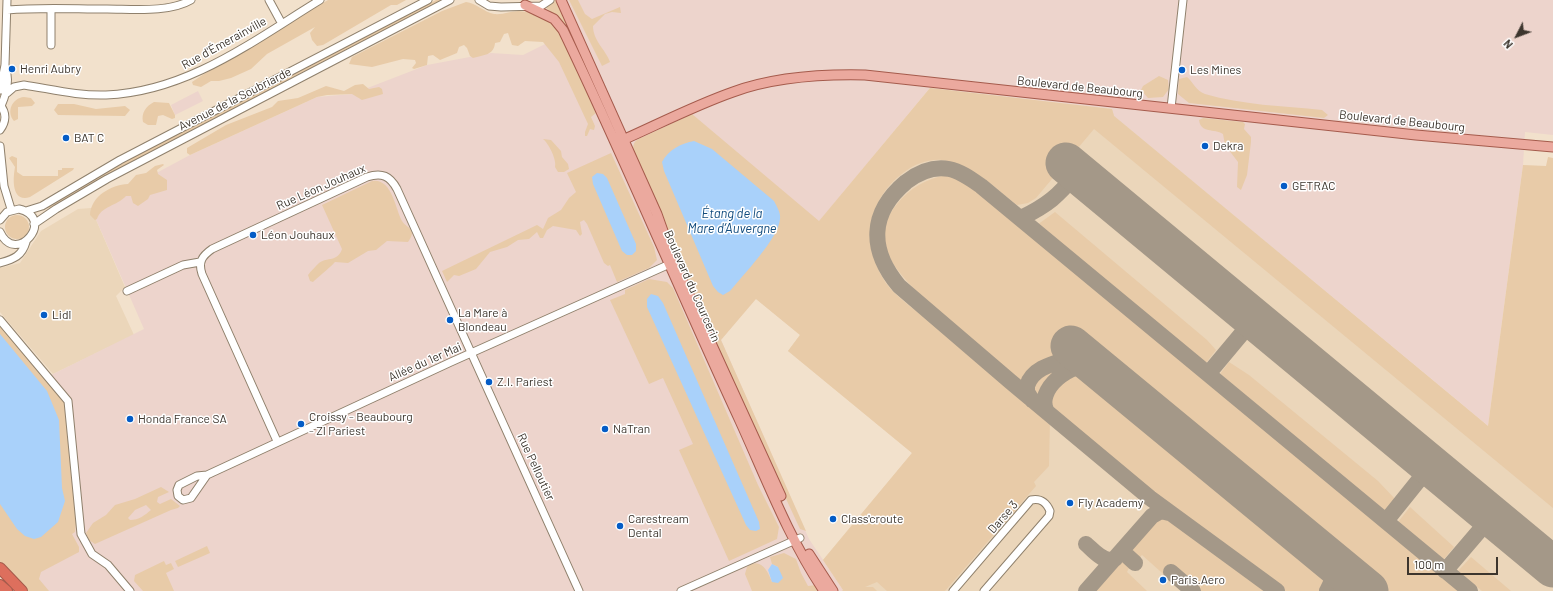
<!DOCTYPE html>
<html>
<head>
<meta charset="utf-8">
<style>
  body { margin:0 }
  #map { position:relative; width:1553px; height:591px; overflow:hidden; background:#f2e1cc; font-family:Barlow,sans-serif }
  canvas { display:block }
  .north { position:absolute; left:1497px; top:16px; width:40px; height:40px; -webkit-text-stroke:3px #fff; paint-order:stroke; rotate:228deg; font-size:11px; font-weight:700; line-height:16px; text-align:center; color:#3c352d }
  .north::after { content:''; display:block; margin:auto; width:14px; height:18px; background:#3c352d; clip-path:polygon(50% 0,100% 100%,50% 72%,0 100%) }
  .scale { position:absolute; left:1407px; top:557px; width:91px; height:18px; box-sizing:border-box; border:2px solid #3c352d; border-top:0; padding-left:5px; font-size:12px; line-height:14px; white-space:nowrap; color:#3c352d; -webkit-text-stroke:3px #fff; paint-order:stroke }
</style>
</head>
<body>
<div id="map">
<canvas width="1553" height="591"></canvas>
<div class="north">N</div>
<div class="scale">100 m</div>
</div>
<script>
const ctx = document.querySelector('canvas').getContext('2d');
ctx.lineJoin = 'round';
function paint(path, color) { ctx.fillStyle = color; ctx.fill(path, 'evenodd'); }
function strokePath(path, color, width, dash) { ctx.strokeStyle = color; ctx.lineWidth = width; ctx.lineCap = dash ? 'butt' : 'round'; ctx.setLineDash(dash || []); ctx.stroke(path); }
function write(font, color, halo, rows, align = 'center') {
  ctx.font = font + ' Barlow,sans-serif'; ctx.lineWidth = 3; ctx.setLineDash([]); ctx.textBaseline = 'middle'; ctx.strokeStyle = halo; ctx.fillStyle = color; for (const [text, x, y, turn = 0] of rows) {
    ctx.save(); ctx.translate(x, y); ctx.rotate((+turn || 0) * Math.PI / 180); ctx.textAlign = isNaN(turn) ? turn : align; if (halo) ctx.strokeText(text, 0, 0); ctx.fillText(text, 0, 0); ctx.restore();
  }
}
const built = new Path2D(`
  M930,88l182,21 201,171 240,200v111h-709l-21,-31 89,-107 -124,-102 12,-16 -44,-36z
  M91,208l34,79 -9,9 18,39 -81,39 -53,-62v-44l20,-5 21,-32 37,-22z`);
const industrial = new Path2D(`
  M566,0h987v135l-28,-3 -2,33 -35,261 -374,-310 -2,-7 -182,-21 -209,252 88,199 35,52h-797l-34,-31 30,-181 101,-50 -53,-121 99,-53 127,-58 35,-3 75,-29 64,-12 32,2 56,-28z
  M198,91l5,10 -28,14 -4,-10z`);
const green = new Path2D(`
  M328,0h78l-9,5h-6l-68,40 -6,1 -5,-6 -2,-7 5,-6 -48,27 -16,15 -20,9 -12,3h-8l-10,6 -8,-2 -1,-3 12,-8z
  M436,0h7l-299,155 -95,54 -1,-3 95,-54z
  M553,0h4l14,31 -2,2 -11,-16 -12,-9z
  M569,0h9l7,14 7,5 28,-12 1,6 -9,-1 -7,2 -12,12c0,15 13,24 17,36l-8,4z
  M466,2c10,1 18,10 28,12 9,1 17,-3 25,-3 19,1 31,8 41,23l36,79 -5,4 4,9 -1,4 -4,-1 -3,7h-2v-4l3,-8 -29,-62 -16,-20 -18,-1 -7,5 -6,-1 -4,-12 -4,1 -4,8 -5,1c-1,12 -11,12 -22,15l-3,-2 -3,-8 -3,-3 -5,2 -2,6 -17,7 -7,-5 -5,1 -1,9 -13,4 -2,-1 4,-5 -1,-3 -12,-1 -31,8 -23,-3 3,-7 90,-46z
  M1159,76l9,4 1,9 -6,8 -15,1 -7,-8 2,-4z
  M1187,77c6,5 9,14 18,17 37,11 78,12 117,16l6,5 -4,3 -135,-15 -11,-9 1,-15z
  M363,84l6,5 10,-2 3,2 1,5 -21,6 -10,-6 -25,1 -10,2 -127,58 -3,-2v-5l39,-23 46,-18 6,-6 20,-3 28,-12 18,5 11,-6z
  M930,88l182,21 2,7 374,310 35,-261 23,1 2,-9 5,1v350l-459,-379 -58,69 -8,5 -11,2c-22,-17 -46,-41 -75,-45 -14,-1 -27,4 -39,13 -35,26 -42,70 -19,107 10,17 36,33 52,46 38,31 76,63 114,94l-1,46 -15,16 2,4 -91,105h-58l-10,-9 -12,5h8l4,4h-35l1,-1 -20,-30 89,-107 -124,-102 12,-16 -44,-36 -35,41 85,191 -6,-2 -113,-244 -54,-134c0,-9 2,-11 10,-14l49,-23 127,107z
  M24,97l7,1 4,5 -3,3 -14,1v12l-4,2c-8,-9 -2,-23 10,-24z
  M154,102l15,1 6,12v3l-3,1 -9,-4 -5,1 -2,9h-8l-5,-3c-2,-9 3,-16 11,-20z
  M58,104h16l22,5 29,-3 5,4 -5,6 -67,-1 -4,-5z
  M1203,118l40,4 2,2 -1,5 7,8v5l-4,33 -6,15 -4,-3 1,-25 -13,-17 -2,-11c-9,-6 -22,0 -24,-14z
  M543,139l8,1 10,11 1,6 6,7 1,5 -5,3h-6l-3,-5c2,-7 -6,-23 -12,-28z
  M611,153l43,94 3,13 -8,8 -32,14 -7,-17 -2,1 -4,-3 -17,-39 -3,-4 -4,2 2,12 -2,2 -4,-6 -23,-4 -6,4 -4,8h-3l-3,-6 -8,7 -11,1 -11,7 -17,5 -14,17 -17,7 -5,-1 -7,7 -5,-11 95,-46 6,4 5,-11 13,-8 8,-12 7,-6 -9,-19z
  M12,156l5,2v14l6,4h35v-6h4v-2h12l-1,2 -43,27c-19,6 -17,-19 -15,-30l-6,-9z
  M163,164l1,1 -7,5 1,4 9,6v10l-17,5 -2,4 -10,7 -5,-3 -2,-7h-5c-9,10 -25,10 -29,23l-2,1 -5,-5c1,-19 21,-30 38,-31l8,-9 10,-2 9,-7z
  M946,175l12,4 16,8 487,404h-79l-305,-252 -18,19 -25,11 -14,17c-11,-10 -22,-22 -34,-33 -25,-23 -95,-76 -101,-107 -4,-17 2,-30 12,-42 13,-16 29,-25 49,-29z
  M372,181c20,-3 23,27 30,40 3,5 9,6 10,12 0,3 -2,6 -4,9l-21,-1 -11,9 -8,1 -20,12 -13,-1c-3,4 -18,16 -22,20l-3,-1 -2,-6c3,-4 8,-9 11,-12 8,-6 19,-1 23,-14l-20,-44z
  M1055,212l152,128 9,10 -10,13 -169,-138z
  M5 227a12 12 0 1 1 24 0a12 12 0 1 1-24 0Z
  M649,279l18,3 6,6 85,197 21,42 -2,12 -48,22 -50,-111 14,-6 -30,-66 -14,6 -39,-84 15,-6v-4z
  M0,324l66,78 10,122 -1,8 -3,2 7,13v5l-38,20 -2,7 10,12h-22l-27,-28z
  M1229,362l20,13 129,106 17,18 -10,12 -165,-137z
  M1063,364h4v2l-24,25 -6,3 -5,-2v-9l10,-10z
  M1080,371l14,5 220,182c10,9 16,20 8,33h-40l-110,-80 -120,-98 -4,-8c0,-15 18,-33 32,-34z
  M161,487l8,5 -11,5 -1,5 3,2 11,-5 9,7 -2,2 -7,2 -76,34 -6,-4 -3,-7 7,-10 13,-8 9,-10 20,-6zM146,505l5,5c-6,5 -12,10 -21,10l-2,-2 7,-8z
  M1410,507l44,40 -10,12 -46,-37z
  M1162,514l4,1 103,76h-71l5,-7 5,-2 -3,-4 -9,13 -25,-22 -2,3 14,13 -4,3 -37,-33 -5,5 -8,-6 -1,-4 29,-34z
  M207,546l3,7 -32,14 -3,-6z
  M784,553l12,6 5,14 7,13 8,-1 5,6h-69l-7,-17 2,-7c13,-11 21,4 25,15l6,-15 -6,-3 -2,-7z
  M1471,557l40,34h-29l-24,-20z
  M1123,558l8,6 -4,8 20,19h-54z
  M164,561l2,4 5,-2 3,6 -8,4 8,18h-31l-9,-10 1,-6z`);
const water = new Path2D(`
  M694,141l18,8 62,52c3,6 7,12 6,18 -1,19 -38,57 -50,72l-7,4 -5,-3 -5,-6 -49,-115 -2,-9c6,-12 20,-19 32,-21z
  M597,173l6,1 4,4 29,66v7l-4,4h-5l-5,-4 -29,-67 -1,-7z
  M651,294l7,2 5,7 96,219 1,7 -4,2 -6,-1 -4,-5 -99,-218v-8z
  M0,334l47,57 12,29 3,68 3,13 -7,21 -17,15 -7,2 -9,-3 -8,-7 -17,-25z
  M772,564l6,3 5,11 -5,5 -6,-1 -4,-12z`);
const taxiway = new Path2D(`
  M1021,218c27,-13 37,-22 56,-45
  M1208,374l46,-55
  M1032,400l-5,-8v-6c6,-22 37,-24 55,-32
  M1047,412c-13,-22 25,-52 47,-45 6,2 13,8 18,12
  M1386,521l45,-56
  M1086,544c7,6 18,20 29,15
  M1125,547l-1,6 11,10
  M1319,550c12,12 18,26 8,41
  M1445,571l47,-55
  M1171,572l22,19
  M1086,591l66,-75 9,-5 8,2
  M1277,591l-127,-93 -139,-116 -112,-96c-30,-36 -30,-73 7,-104 13,-10 27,-16 43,-13 11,2 22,10 32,17l489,405
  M1327,591c13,-13 27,-9 41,0`);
const runway = new Path2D(`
  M1066,163l487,404
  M1071,346l297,245`);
const minor = new Path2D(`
  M269,0l13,24
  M479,0l10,6 12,1 40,-1 9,-6
  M51,9v36
  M7,10c33,-3 67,-1 100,-1 25,0 62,4 84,-9
  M0,90l5,-25 2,-65
  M7,93l7,-6 10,-2c27,4 54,11 82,10 81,-3 147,-54 214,-95
  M0,105c7,8 6,17 0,25
  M1,106c6,-13 9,-27 4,-41
  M1171,108l12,-108
  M0,146l4,40 7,23
  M26,211l16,-5 78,-46 308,-160
  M0,220l7,-8 12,-3c38,9 -3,58 -19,23
  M34,224l22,-15 51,-30 343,-179
  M0,263c14,-4 22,-7 26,-21
  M127,291l56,-26 17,-3
  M0,320l68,81 13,133 11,20 16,11 22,26
  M277,441l-75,-167c-4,-12 0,-18 10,-25l155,-72c15,-5 23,-1 30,12l182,402
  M207,475l244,-113 221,-99
  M207,475l-16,23 -8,2 -5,-4 -1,-6 2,-5 18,-9z
  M681,591l119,-53
  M953,591l78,-91c10,-2 15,2 19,11l-1,5 -65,75`);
const major = new Path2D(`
  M561,0l96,214 17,48 107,234
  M525,5l29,14 9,11c62,129 117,262 177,391 26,57 49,118 84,170
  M616,143c39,-17 77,-37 117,-51 41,-15 88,-18 132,-17l551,60 137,12
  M809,554l24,37`);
const highway = new Path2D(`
  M0,568l22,23
  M0,585l7,6`);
const markers = [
  [12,69,4,"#045cc6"],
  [1182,70,4,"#045cc6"],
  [66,138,4,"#045cc6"],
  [1205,146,4,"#045cc6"],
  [1284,186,4,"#045cc6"],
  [253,235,4,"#045cc6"],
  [44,315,4,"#045cc6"],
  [450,320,4,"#045cc6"],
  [489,382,4,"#045cc6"],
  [130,419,4,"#045cc6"],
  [301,424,4,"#045cc6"],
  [605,429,4,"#045cc6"],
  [1070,503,4,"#045cc6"],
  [833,519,4,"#045cc6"],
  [620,526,4,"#045cc6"],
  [1163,580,4,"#045cc6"]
];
const streetNames = [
  ["Rue d'Émerainville",224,43,-29],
  ["Boulevard de Beaubourg",1080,87,6],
  ["Avenue de la Soubriarde",235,99,-27],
  ["Boulevard de Beaubourg",1402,121,6],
  ["Rue Léon Jouhaux",321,187,-24],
  ["Boulevard du Courcerin",692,286,66],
  ["Allée du 1er Mai",425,362,-24],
  ["Rue Pelloutier",536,467,65],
  ["Darse 3",1003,517,-49]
];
const poiNames = [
  ["Henri Aubry",20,69],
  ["Les Mines",1190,70],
  ["BAT C",74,138],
  ["Dekra",1213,146],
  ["GETRAC",1292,186],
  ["Léon Jouhaux",261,235],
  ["La Mare à",458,313],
  ["Blondeau",458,327],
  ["Lidl",52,315],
  ["Z.I. Pariest",497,382],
  ["Croissy - Beaubourg",309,417],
  ["- ZI Pariest",309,431],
  ["Honda France SA",138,419],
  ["NaTran",613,429],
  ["Fly Academy",1078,503],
  ["Carestream",628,519],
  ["Dental",628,533],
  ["Class'croute",841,519],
  ["Paris.Aero",1171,580]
];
const waterNames = [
  ["Étang de la",732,214],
  ["Mare d’Auvergne",732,229]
];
paint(built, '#ebd6ba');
paint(industrial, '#edd4cc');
paint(green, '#e8cba8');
paint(water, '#a9d1fa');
strokePath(taxiway, '#a49888', 16);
strokePath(runway, '#a49888', 41);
strokePath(minor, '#8f806c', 9);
strokePath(major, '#a55b4c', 11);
strokePath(highway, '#a55b4c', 12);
strokePath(minor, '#fff', 7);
strokePath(major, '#eba99e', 9);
strokePath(highway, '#dd6f5d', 10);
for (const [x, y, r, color] of markers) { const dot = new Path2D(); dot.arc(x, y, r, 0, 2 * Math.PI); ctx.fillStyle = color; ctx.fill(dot); strokePath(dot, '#fff', 1.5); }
write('12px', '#3c352d', '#fff', streetNames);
write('12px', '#3c352d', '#fff', poiNames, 'left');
write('italic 13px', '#104b7d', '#fff', waterNames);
</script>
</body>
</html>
